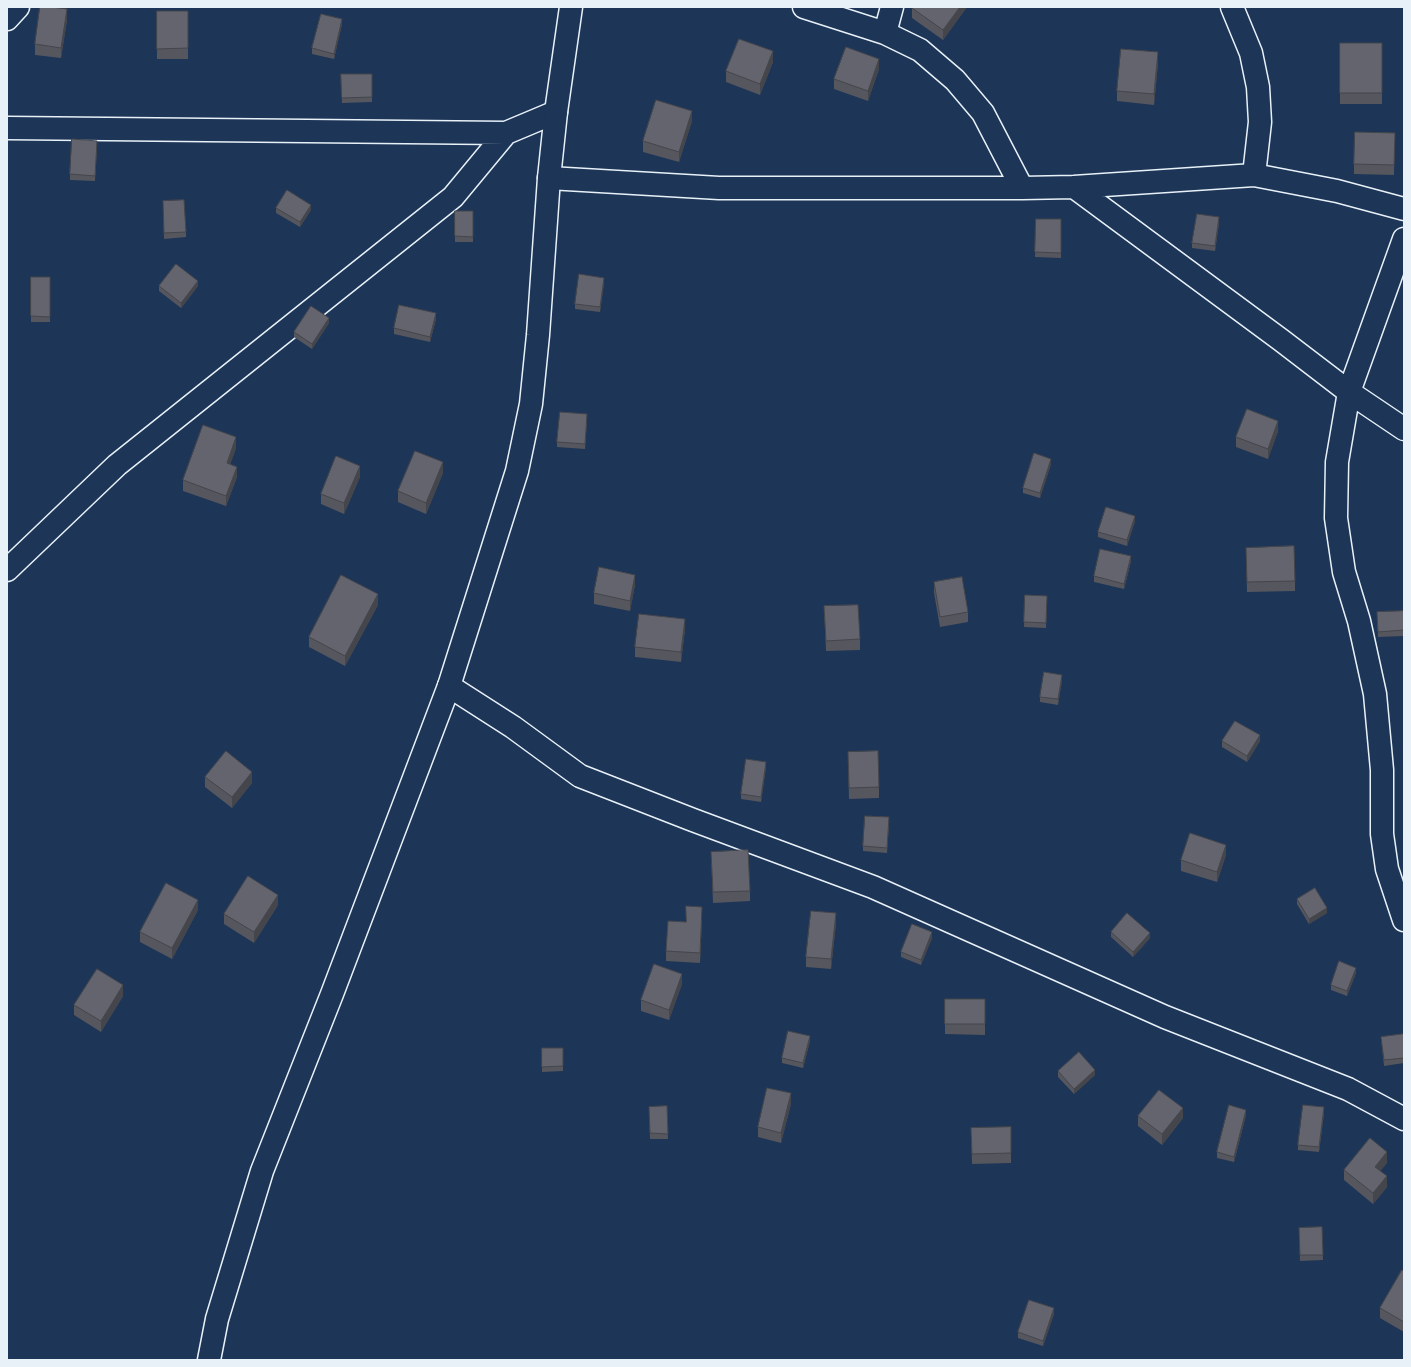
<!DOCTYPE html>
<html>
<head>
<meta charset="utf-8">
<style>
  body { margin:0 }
  #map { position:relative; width:1411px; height:1367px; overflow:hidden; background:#1d3557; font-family:Dekko,sans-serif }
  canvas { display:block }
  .frame { position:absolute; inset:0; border:8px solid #e8f1f8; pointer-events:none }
</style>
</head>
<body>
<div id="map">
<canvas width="1411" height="1367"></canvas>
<div class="frame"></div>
</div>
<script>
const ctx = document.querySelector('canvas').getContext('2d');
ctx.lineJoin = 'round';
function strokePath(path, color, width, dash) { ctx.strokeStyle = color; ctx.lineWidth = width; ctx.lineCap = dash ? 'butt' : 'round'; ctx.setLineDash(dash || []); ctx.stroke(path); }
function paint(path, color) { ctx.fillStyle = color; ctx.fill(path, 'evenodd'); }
const street = new Path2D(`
  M804,7l81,26 35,17 35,30 28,33 39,75
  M1232,7l19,46 7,34 2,35 -6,53
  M7,19l11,-12
  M885,33l7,-26
  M7,128l499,5 50,-21
  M549,178l170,10h303l52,-1 180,-12 83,16 67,18
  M1074,187l207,153 68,52 55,37
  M1404,239l-55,153 -12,70 -1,56 8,54 15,49 16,73 7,76v64l5,35 17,51
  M7,570l110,-105 336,-268 53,-64
  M449,686l64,41 67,49 113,44 180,67 292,130 183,72 56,30`);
const secondary = new Path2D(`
  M209,1360l8,-41 45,-148 70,-177 117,-308 68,-215 14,-67 7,-69 11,-157 7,-66 15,-105`);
const wall = new Path2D(`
  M967,7l-24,33 -31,-22v-10z
  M157,11h31v48h-31z
  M67,20l-6,38 -26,-3v-11z
  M342,24l-8,35 -22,-5v-6z
  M1340,43h42v61h-42z
  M773,62l-13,33 -34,-13v-11z
  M1158,63l-4,42 -37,-4v-10z
  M879,69l-11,32 -34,-12v-10z
  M341,74h31v28l-30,1z
  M692,121l-13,41 -36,-10v-11z
  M1395,133l-1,42 -40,-1v-10z
  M97,146l-2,35 -25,-1v-6z
  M163,206l23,26v5l-22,2z
  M276,208l35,2 -11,17 -24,-14z
  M455,211h18v31h-18z
  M1036,219h25v39l-26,-1z
  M1219,223l-4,28 -23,-3v-5z
  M31,277h19v45h-19z
  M604,283l-4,29 -25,-3v-5z
  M159,286h39l-17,22 -22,-17z
  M436,319l-6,23 -36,-8v-6z
  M329,323l-17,26 -18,-12v-5z
  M587,420l-2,29 -28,-2v-5z
  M1278,431l-10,28 -32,-12v-10z
  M236,448l-6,16 7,13 -11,29 -43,-15v-11z
  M1051,464l-11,34 -17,-5v-5z
  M443,473l-17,41 -28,-12v-11z
  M360,477l-16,37 -23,-10v-10z
  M1135,521l-8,25 -29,-9v-5z
  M1246,548l49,33v10l-48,1z
  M1131,561l-7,28 -30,-7v-6z
  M934,582l34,30v10l-28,5 -6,-34z
  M635,585l-5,26 -36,-7v-11z
  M1025,595l22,1 -1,32 -22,-1z
  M378,605l-33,61 -36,-19v-10z
  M824,606l36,33v11l-34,1z
  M1404,611v25l-26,1 -1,-25z
  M685,629l-4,33 -46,-5v-10z
  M1062,680l-4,25 -18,-3v-5z
  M1222,741h38l-13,21 -25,-15z
  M848,752l31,35v11l-30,1z
  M766,767l-5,35 -20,-3v-5z
  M205,777l47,6 -20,25 -27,-21z
  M889,823l-2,30 -24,-2v-5z
  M711,852l39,39v10l-37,2z
  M1226,855l-9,27 -36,-11v-11z
  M1297,899l30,14 -18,11 -12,-20z
  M278,905l-24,38 -30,-19v-10z
  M198,910l-26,49 -32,-17v-10z
  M702,917l-2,46 -34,-2v-10l20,-29z
  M836,923l-5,46 -25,-2v-10z
  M1111,932l39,6 -17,19 -22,-20z
  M932,938l-11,27 -20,-8v-5z
  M1356,973l-9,23 -16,-6v-5z
  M682,984l-13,36 -28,-9v-11z
  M123,996l-22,36 -27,-17v-10z
  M945,999h40v36l-40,-1z
  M1404,1034v29l-20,3 -3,-29z
  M810,1041l-7,27 -21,-5v-5z
  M542,1048h21v23l-21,1z
  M1058,1071l37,4 -21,19 -16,-17z
  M791,1104l-10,39 -23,-6v-10z
  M667,1106l1,33h-18l-1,-32z
  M1324,1113l-5,39 -21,-2v-5z
  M1246,1115l-12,47 -17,-4v-6z
  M1138,1116l45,2 -21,27 -24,-19z
  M1011,1127v36l-39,1 -1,-36z
  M1387,1163l-7,8 7,16 -14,17 -29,-24v-10z
  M1322,1227l1,33 -23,1 -1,-33z
  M1404,1271v61l-24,-14v-10z
  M1054,1314l-11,32 -25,-8v-6z`);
const shadedWall = new Path2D(`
  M960,7h7l-24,33v-10z
  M67,9v11l-6,38v-10z
  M342,19v5l-8,35v-5z
  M773,51v11l-13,33v-11z
  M1158,52v11l-4,42v-11z
  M879,59v10l-11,32v-10z
  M692,111v10l-13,41v-10z
  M311,205v5l-11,17v-5z
  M1219,217v6l-4,28v-5z
  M604,278v5l-4,29v-5z
  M198,281v5l-17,22v-5z
  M436,313v6l-6,23v-5z
  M329,318v5l-17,26v-5z
  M1278,421v10l-10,28v-10z
  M236,437v11l-9,26v-11z
  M1051,459v5l-11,34v-5z
  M443,462v11l-17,41v-11z
  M360,466v11l-16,37v-11z
  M237,467v10l-11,29v-10z
  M1135,516v5l-8,25v-6z
  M1131,556v5l-7,28v-5z
  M635,575v10l-5,26v-10z
  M378,594v11l-33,61v-10z
  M685,619v10l-4,33v-10z
  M1062,675v5l-4,25v-6z
  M1260,735v6l-13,21v-6z
  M766,762v5l-5,35v-5z
  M252,772v11l-20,25v-11z
  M1226,845v10l-9,27v-10z
  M278,895v10l-24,38v-11z
  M198,900v10l-26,49v-11z
  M702,907v10l-2,46v-10z
  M1327,908v5l-18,11v-5z
  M836,913v10l-5,46v-10z
  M932,932v6l-11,27v-5z
  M1150,933v5l-17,19v-5z
  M1356,968v5l-9,23v-5z
  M682,974v10l-13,36v-10z
  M123,985v11l-22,36v-11z
  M810,1036v5l-7,27v-5z
  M1095,1070v5l-21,19v-5z
  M791,1093v11l-10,39v-10z
  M1324,1107v6l-5,39v-5z
  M1183,1108v10l-21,27v-11z
  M1246,1110v5l-12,47v-5z
  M1387,1152v11l-12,14v-10z
  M1387,1176v11l-14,17v-11z
  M1054,1308v6l-11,32v-5z`);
const building = new Path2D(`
  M40,7h11l16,2 -6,39 -26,-4z
  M912,7h48l-17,23 -31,-22z
  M157,11h31v37l-31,1z
  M321,14l21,5 -8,35 -22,-6z
  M739,39l34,12 -13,33 -34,-13z
  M1340,43h42v50h-42z
  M846,47l33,12 -11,32 -34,-12z
  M1121,49l37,3 -4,42 -37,-3z
  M341,74h31v23l-30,1z
  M656,100l36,11 -13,41 -36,-11z
  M1355,132l40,1 -1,32 -40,-1z
  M72,139l25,2 -2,35 -25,-2z
  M287,190l24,15 -11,17 -24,-14z
  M184,200l2,32 -22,1 -1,-32z
  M455,211h18v26l-18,-1z
  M1197,214l22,3 -4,29 -23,-3z
  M1036,219h25v34l-26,-1z
  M176,264l22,17 -17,22 -22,-17z
  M579,274l25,4 -4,29 -25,-3z
  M31,277h19v40l-19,-1z
  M399,305l37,8 -6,24 -36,-9z
  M311,306l18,12 -17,26 -18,-12z
  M1247,409l31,12 -10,28 -32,-12z
  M560,412l27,2 -2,30 -28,-2z
  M203,425l33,12 -9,26 10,4 -11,29 -43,-16z
  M415,451l28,11 -17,41 -28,-12z
  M1034,453l17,6 -11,34 -17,-5z
  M336,456l24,10 -16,37 -23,-9z
  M1106,507l29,9 -8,24 -29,-8z
  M1294,546l1,35 -48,1 -1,-34z
  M1100,549l31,7 -7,28 -30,-8z
  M599,567l36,8 -5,26 -36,-8z
  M341,575l37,19 -33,62 -36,-19z
  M962,577l6,35 -28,5 -6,-35z
  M1025,595l22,1 -1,27 -22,-1z
  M858,605l2,34 -34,2 -2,-35z
  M1404,611v19l-26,2 -1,-20z
  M639,614l46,5 -4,33 -46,-5z
  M1044,672l18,3 -4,24 -18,-2z
  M1235,721l25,14 -13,21 -25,-15z
  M226,751l26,21 -20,25 -27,-20z
  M878,751l1,36 -30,1 -1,-36z
  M746,759l20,3 -5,35 -20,-3z
  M865,816l24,1 -2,31 -24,-2z
  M1190,833l36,12 -9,27 -36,-12z
  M748,850l2,41 -37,1 -2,-40z
  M248,876l30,19 -24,37 -30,-18z
  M166,883l32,17 -26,48 -32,-16z
  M1315,888l12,20 -18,11 -12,-20z
  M686,906l16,1 -2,46 -34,-2 2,-30 18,1z
  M811,911l25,2 -5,46 -25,-2z
  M1127,913l23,20 -17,19 -22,-20z
  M912,924l20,8 -11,28 -20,-8z
  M1339,961l17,7 -9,23 -16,-6z
  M654,964l28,10 -13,36 -28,-10z
  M97,969l26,16 -22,36 -27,-16z
  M945,999h40v25h-40z
  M788,1031l22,5 -7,27 -21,-5z
  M1404,1034v24l-20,2 -3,-23z
  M542,1048h21v18l-21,1z
  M1079,1052l16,18 -21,19 -16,-18z
  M767,1088l24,5 -10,40 -23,-6z
  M1159,1090l24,18 -21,26 -24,-18z
  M1229,1105l17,5 -12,47 -17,-5z
  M1303,1105l21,2 -5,40 -21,-2z
  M667,1106l1,28 -18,-1 -1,-26z
  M1011,1127v26l-39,1 -1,-26z
  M1370,1138l17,14 -12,15 12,9 -14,17 -29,-23z
  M1322,1227l1,28h-23l-1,-27z
  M1402,1270l2,1v51l-24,-14z
  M1029,1300l25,8 -11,33 -25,-9z`);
strokePath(street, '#e8f1f8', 25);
strokePath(secondary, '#e8f1f8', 25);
strokePath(street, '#1d3557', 22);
strokePath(secondary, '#1d3557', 22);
paint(wall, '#55565e');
paint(shadedWall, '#45464c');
paint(building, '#63646d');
strokePath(building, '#45464c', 1);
</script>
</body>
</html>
